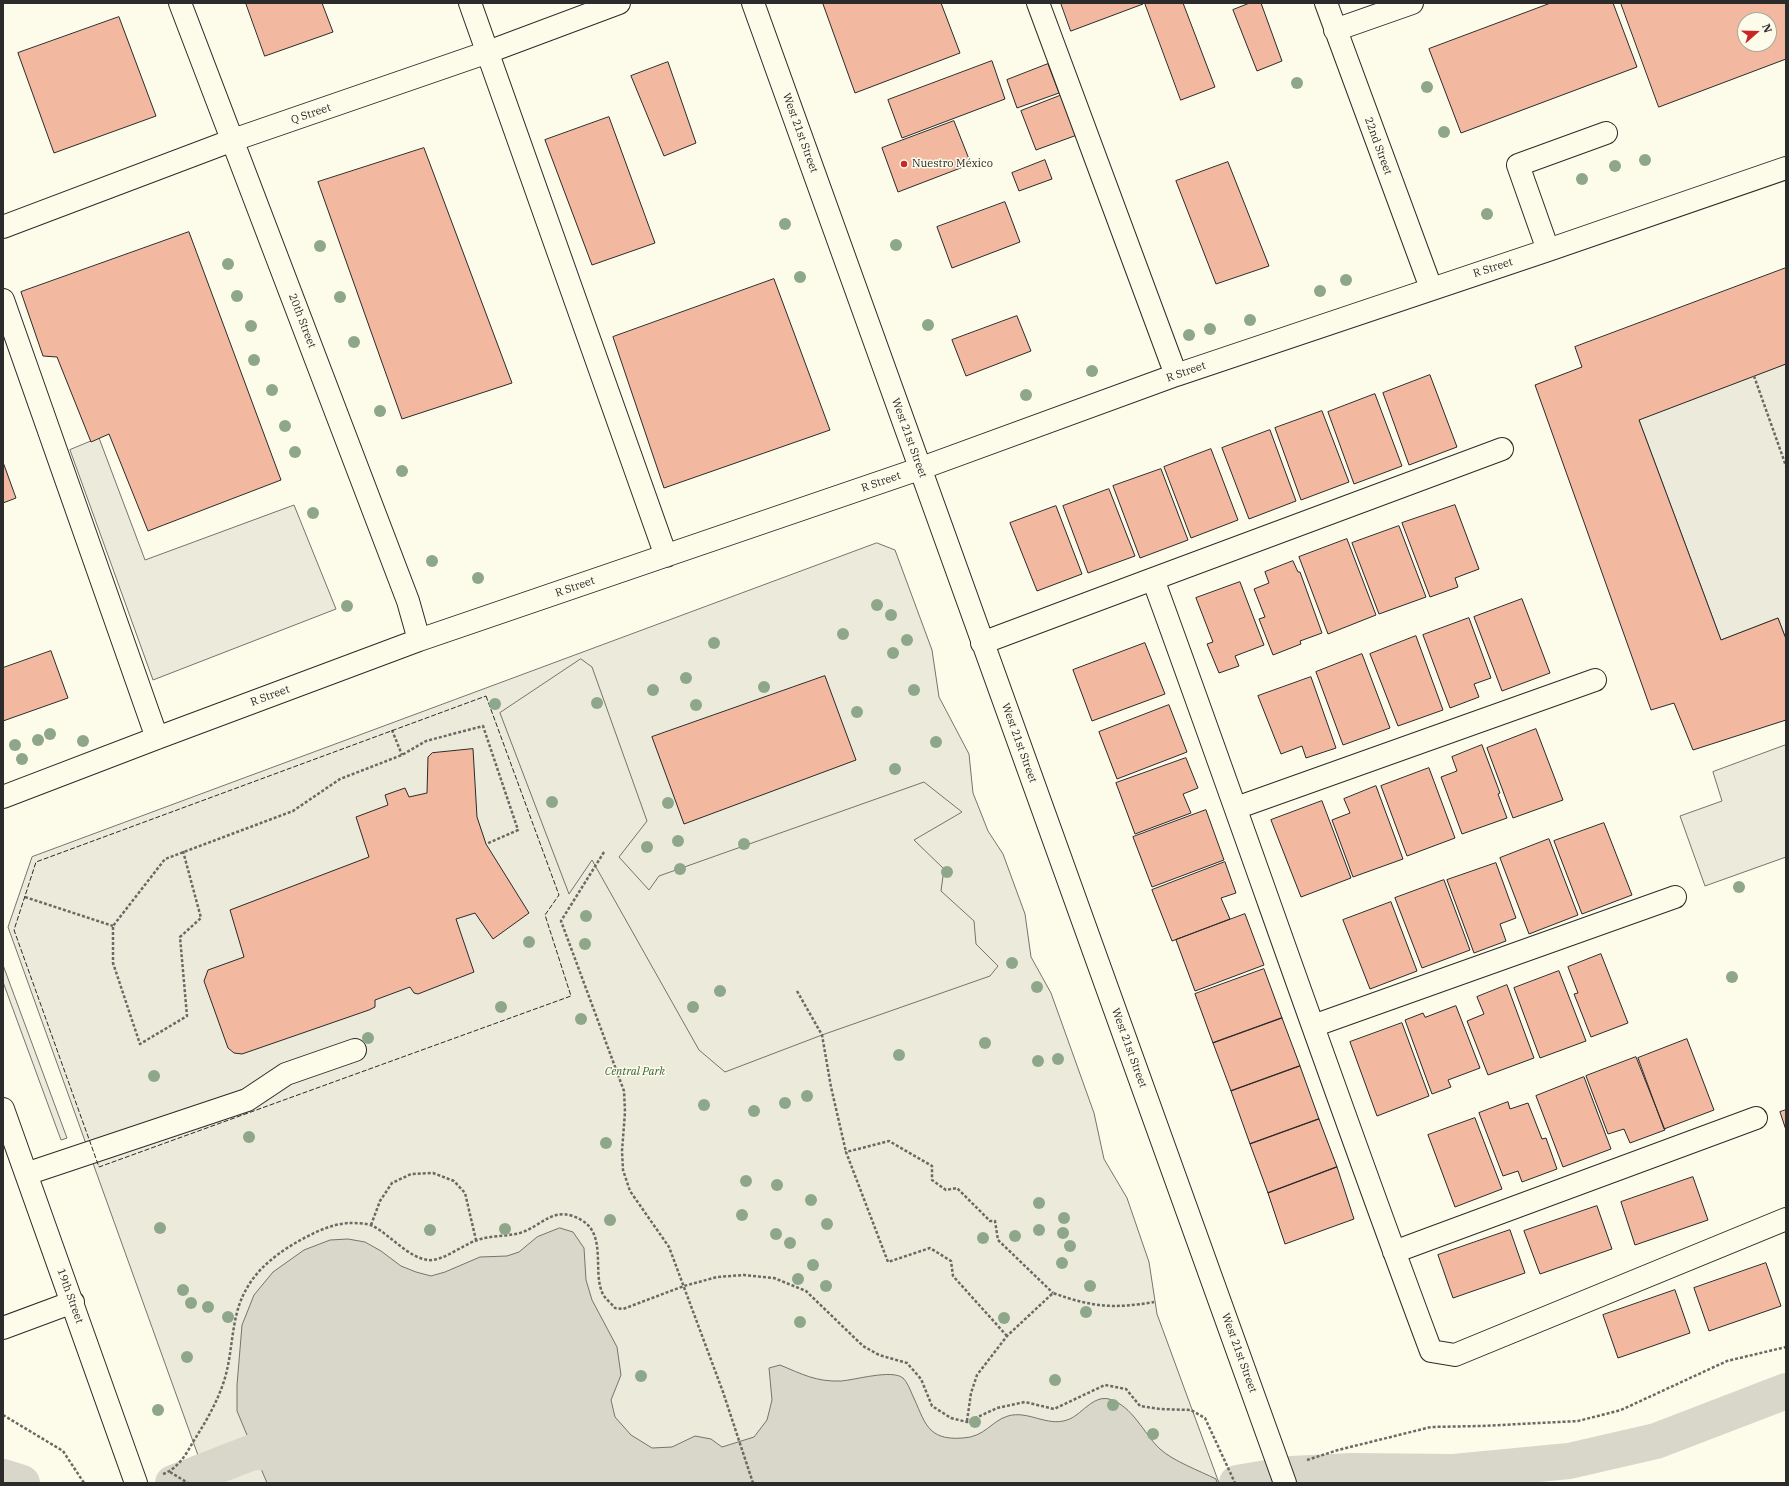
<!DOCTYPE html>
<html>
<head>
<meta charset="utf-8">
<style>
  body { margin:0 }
  #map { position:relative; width:1789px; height:1486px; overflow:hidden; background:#fdfbea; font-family:"IBM Plex Serif",serif }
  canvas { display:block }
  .frame { position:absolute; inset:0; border:4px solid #2b2b2b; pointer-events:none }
  .north { position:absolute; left:1737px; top:12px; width:40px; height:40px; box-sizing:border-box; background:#fdfbea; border:1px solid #a9a89e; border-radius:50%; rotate:70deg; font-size:11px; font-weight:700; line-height:16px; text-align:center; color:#2b2b2b }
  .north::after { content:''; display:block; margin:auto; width:14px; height:18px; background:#c62828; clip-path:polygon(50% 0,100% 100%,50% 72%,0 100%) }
</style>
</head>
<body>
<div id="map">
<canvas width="1789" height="1486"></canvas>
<div class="frame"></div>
<div class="north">N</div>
</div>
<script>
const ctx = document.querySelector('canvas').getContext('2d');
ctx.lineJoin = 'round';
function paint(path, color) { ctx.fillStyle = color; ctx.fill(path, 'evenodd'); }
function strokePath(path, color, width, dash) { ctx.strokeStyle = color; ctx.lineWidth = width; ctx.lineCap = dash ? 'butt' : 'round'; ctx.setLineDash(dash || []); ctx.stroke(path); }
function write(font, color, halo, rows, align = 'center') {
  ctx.font = font + ' "IBM Plex Serif",serif'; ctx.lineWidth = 3; ctx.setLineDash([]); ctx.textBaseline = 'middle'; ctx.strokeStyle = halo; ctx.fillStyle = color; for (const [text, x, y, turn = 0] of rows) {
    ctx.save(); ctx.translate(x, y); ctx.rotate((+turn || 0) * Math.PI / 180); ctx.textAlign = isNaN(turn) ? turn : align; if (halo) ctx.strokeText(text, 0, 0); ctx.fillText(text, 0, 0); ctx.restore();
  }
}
const green = new Path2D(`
  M1786,364v275l-8,-21 -57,22 -82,-220z
  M877,543l18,7 37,100 7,47 30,57 4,39 15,38 15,23 22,60 6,43 20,36 43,120 10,46 23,39 22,64 8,52 62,169h-1011l-200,-556 24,-70z
  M3,965l64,173 -6,2 -58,-158z`);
const parking = new Path2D(`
  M99,438l46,122 149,-55 42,104 -183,71 -83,-230z
  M581,659l11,8 55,154 -28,36 30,33 10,-14 265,-94 38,30 -48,28 30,29 -3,22 33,30 2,23 22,22 -8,10 -168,59 -97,37 -26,-22 -107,-190 -23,34 -69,-181z
  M1786,745v112l-81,29 -25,-70 42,-15 -9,-29z`);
const water = new Path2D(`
  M560,1228l13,4 11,16 2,32 6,20 25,47 4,28 -10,25 4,17 16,18 21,13 20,-1 23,-11 16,3 11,8 32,-10 13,-17 5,-20 -3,-32 11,-3c22,9 36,17 61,16 14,-1 51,-12 62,-3 4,4 7,11 9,16 13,27 14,47 51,44 22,-1 28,-17 45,-22 20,-6 39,11 59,4 14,-4 25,-25 42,-21 24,7 34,34 51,50 13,12 40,22 56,30l1,4h-950l-30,-72v-26l5,-60 12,-30 19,-23 31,-22 26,-10 18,-1 17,3 16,9 20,15 15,6 15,4 14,-4 35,-15 27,-1 12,-4 18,-15z`);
const canal = new Path2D(`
  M3,1477l19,6
  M173,1483l80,-31 50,1
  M1237,1483l54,-9 61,-3 102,1 115,-11 87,-20 130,-50`);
const building = new Path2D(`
  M246,3h76l11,29 -68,24z
  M826,3h115l19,50 -105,40 -32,-89z
  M1061,3h81l1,1 -72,27z
  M1145,3h38l32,84 -34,13z
  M1250,3h11l21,58 -25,10 -24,-61z
  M1551,3h62l24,64 -176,66 -32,-84z
  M1621,3h165v56l-127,48zM1745,20h24v24h-24z
  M119,17l37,99 -102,37 -36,-100z
  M992,61l13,38 -103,39 -14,-38z
  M668,62l28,81 -32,13 -33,-80z
  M1048,64l11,29 -42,15 -10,-28z
  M1062,95l15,40 -41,15 -15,-39z
  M609,117l46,126 -63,22 -47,-125z
  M954,121l17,43 -73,28 -16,-44z
  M424,148l88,235 -110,36 -84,-237z
  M1045,160l7,19 -33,12 -7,-18z
  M1228,162l41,104 -53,18 -40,-103z
  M1005,202l15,40 -68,26 -15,-41z
  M189,232l92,248 -133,51 -39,-97 -18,8 -34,-85 -14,-1 -22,-64z
  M1786,268v96l-147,56 82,220 57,-22 8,21v81l-93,30 -19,-47 -23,7 -116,-325 47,-18 -7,-20z
  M774,279l56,151 -166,58 -51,-151z
  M1017,316l14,35 -65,25 -14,-36z
  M1430,375l27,72 -48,18 -26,-72z
  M1375,394l27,72 -48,18 -26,-72z
  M1322,411l27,71 -48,18 -26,-72z
  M1270,430l26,71 -47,18 -27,-71z
  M1211,449l27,71 -47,18 -27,-71z
  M3,462l13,36 -13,5z
  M1161,469l27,71 -48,18 -27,-72z
  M1109,489l26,67 -47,17 -25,-67z
  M1455,505l24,64 -24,9 3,9 -28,10 -28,-74z
  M1056,506l26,68 -45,17 -27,-68z
  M1399,526l27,71 -47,17 -27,-71z
  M1347,539l29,76 -48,19 -29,-77z
  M1293,561l5,11h2l22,61 -22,8 1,3 -28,11 -14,-36 6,-2 -11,-28 15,-6 -4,-11z
  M1240,582l24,63 -29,11 4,10 -20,7 -12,-29 6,-2 -17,-44z
  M1522,599l28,74 -48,18 -28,-74z
  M1469,618l22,60 -17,6 5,13 -29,11 -27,-73z
  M1416,636l27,74 -45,16 -28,-72z
  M1145,643l20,51 -73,27 -19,-51z
  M51,651l17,47 -65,23v-53z
  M1362,654l28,74 -47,17 -27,-73z
  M825,676l31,84 -172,64 -32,-87z
  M1311,677l25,71 -30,10 -4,-12 -21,8 -23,-58z
  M1169,705l18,47 -70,27 -18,-47z
  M1536,729l27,71 -50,18 -26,-70z
  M1482,745l18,48 -2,1 9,24 -45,16 -21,-57 16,-6 -5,-14z
  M473,749l4,68 9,27 43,69 -36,26 -18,-26 -19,6 18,53 -56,22 -4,-1 -4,-6 -35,13v7l-6,3 -127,44 -8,-1 -6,-5 -24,-67 4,-11 36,-13 -14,-47 139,-53 -13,-40 32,-12 -3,-10 20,-7 4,9 18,-4 1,-36 4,-4z
  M1186,758l12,30 -15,6 8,19 -56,21 -19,-51z
  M1429,768l26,70 -48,18 -26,-70z
  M1376,786l27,73 -50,18 -21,-57 18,-7 -6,-14z
  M1322,801l29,77 -50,19 -30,-77z
  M1206,810l18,50 -72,27 -19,-50z
  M1604,823l28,72 -50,19 -28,-73z
  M1549,839l29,76 -49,19 -29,-76z
  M1225,862l11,31 -15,5 9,21 -58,22 -20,-51z
  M1496,863l20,55 -16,6 6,17 -32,12 -27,-73z
  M1444,880l26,70 -48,18 -27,-70z
  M1391,902l26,69 -47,18 -27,-69z
  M1245,914l19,51 -69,26 -19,-51z
  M1601,954l27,69 -37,14 -17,-43 4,-1 -10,-26z
  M1264,969l18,49 -69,25 -18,-49z
  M1559,971l27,70 -46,17 -26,-70z
  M1507,985l27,73 -46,17 -21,-54 17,-7 -7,-17z
  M1456,1006l24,62 -32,12 3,7 -19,7 -27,-74 18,-7 2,4z
  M1282,1018l18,48 -69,25 -18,-48z
  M1402,1023l27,73 -52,20 -27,-74z
  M1687,1039l27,71 -50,19 -26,-71z
  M1636,1057l29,73 -35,13 -6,-14 -16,5 -22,-58z
  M1300,1066l19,53 -69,25 -19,-53z
  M1584,1077l27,72 -48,18 -27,-71z
  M1508,1102l2,7 18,-6 14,36 4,-1 11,31 -35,13 -4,-11 -15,5 -24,-63z
  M1786,1110v20l-6,-18z
  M1475,1118l27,71 -47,18 -27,-72z
  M1319,1119l18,48 -69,26 -18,-49z
  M1337,1167l17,52 -69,25 -17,-51z
  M1693,1177l15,43 -73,25 -14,-43z
  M1597,1206l15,43 -72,25 -16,-43z
  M1510,1230l15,43 -72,25 -15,-43z
  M1766,1263l15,43 -72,25 -15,-43z
  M1675,1290l15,43 -72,25 -15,-43z`);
const path = new Path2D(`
  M1754,376l32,90
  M392,730l10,25
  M183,851l18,67 -21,19 7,79 -47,28 -27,-81v-37l52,-67 128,-48 47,-32 62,-24 24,-14 57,-15 35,104 -32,14
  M604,852l-43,69 63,170 1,21 -3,39 1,19 7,21 39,56 54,145 30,91
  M25,897l88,29
  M797,991l25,44 9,52 15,65
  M371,1225l9,-24 12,-18 19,-9 22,-1 21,8 11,12 11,47
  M1007,1336l-54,-60 -2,-15 -21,-13 -42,14 -42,-110 43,-11 43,25v14l14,10 11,-2 33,33h5l3,19 55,53
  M3,1415l60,36 21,32
  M967,1421l4,-28 6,-18 30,-39 46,-43c39,14 61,16 101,9
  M1307,1460l31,-10 93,-23 50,-1 97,-5 43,-11 106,-49 59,-14
  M170,1472l18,11
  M163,1474c14,-5 23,-19 30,-32 12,-19 24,-39 31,-61 10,-31 6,-65 23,-93 11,-20 31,-35 50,-46 16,-9 34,-18 52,-19 6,0 18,0 24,3 17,9 36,32 55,34 13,2 35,-15 47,-19 14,-6 30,-4 45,-8 23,-7 34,-30 63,-12 23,15 10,50 19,71 2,6 9,11 13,16l8,1 61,-23 33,-9 27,-2 30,3 32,13 57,55 16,9 28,8 14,16 11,27 19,12 16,4 30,-14 28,-6 29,7 51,-24 21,4 14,17 20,3 31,1 14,8 30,65`);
const minor = new Path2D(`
  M180,3l228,598 11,39
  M470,3l196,553
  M753,3l532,1480
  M1038,3l138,372
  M1326,3l105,285
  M1335,30l77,-27
  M3,227l230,-87 255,-88 131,-49
  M1548,250l-30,-85 88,-32
  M3,300l154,438
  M1153,579l349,-130
  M982,643l171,-64c94,257 182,516 278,772l24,4 331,-136
  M3,797l154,-59 262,-98 500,-171 257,-94 372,-125 238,-82
  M1236,808l359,-128
  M1313,1026l362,-129
  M3,1109l133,374
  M26,1174l221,-74 39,-26 69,-24
  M1394,1252l362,-134
  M3,1328l70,-26`);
const fence = new Path2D(`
  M486,696l73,199 -14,20 26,81 -472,171 -85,-237 22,-68z`);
const trees = [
  [1297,83],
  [1427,87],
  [1444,132],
  [1645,160],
  [1615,166],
  [1582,179],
  [1487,214],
  [785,224],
  [896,245],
  [320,246],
  [228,264],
  [800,277],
  [1346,280],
  [1320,291],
  [237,296],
  [340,297],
  [1250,320],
  [928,325],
  [251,326],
  [1210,329],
  [1189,335],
  [354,342],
  [254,360],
  [1092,371],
  [272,390],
  [1026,395],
  [380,411],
  [285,426],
  [295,452],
  [402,471],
  [313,513],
  [432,561],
  [478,578],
  [877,605],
  [347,606],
  [891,615],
  [843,634],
  [907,640],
  [714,643],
  [893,653],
  [686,678],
  [764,687],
  [653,690],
  [914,690],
  [597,703],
  [495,704],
  [696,705],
  [857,712],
  [50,734],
  [38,740],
  [83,741],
  [936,742],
  [15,745],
  [22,759],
  [895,769],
  [552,802],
  [668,803],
  [678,841],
  [744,844],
  [647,847],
  [680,869],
  [947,872],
  [1739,887],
  [586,916],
  [529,942],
  [585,944],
  [1012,963],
  [1732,977],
  [1037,987],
  [720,991],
  [501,1007],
  [693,1007],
  [581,1019],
  [368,1038],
  [985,1043],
  [899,1055],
  [1058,1059],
  [1038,1061],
  [154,1076],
  [807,1096],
  [785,1103],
  [704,1105],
  [754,1111],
  [249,1137],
  [606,1143],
  [746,1181],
  [777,1185],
  [811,1200],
  [1039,1203],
  [742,1215],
  [1064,1218],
  [610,1220],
  [827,1224],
  [160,1228],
  [505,1229],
  [430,1230],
  [1039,1230],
  [1063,1233],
  [776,1234],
  [1015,1236],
  [983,1238],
  [790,1243],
  [1070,1246],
  [1062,1263],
  [813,1265],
  [798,1279],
  [826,1286],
  [1090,1286],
  [183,1290],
  [191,1303],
  [208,1307],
  [1086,1312],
  [228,1317],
  [1004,1318],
  [800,1322],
  [187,1357],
  [641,1376],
  [1055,1380],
  [1113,1405],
  [158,1410],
  [975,1422],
  [1153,1434]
];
const markers = [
  [904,164,4,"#c62828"]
];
const streetNames = [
  ["Q Street",311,114,-19],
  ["West 21st Street",800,133,70],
  ["22nd Street",1378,146,70],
  ["R Street",1493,268,-18],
  ["20th Street",302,321,69],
  ["R Street",1186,372,-19],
  ["West 21st Street",909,438,70],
  ["R Street",881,482,-19],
  ["R Street",575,587,-19],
  ["R Street",270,696,-20],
  ["West 21st Street",1019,743,70],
  ["West 21st Street",1129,1048,70],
  ["19th Street",70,1296,70],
  ["West 21st Street",1239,1353,70]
];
const poiNames = [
  ["Nuestro México",912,164]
];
const parkNames = [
  ["Central Park",635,1072]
];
paint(green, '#ecebdb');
strokePath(green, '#74746e', 1);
paint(parking, '#eceadb');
strokePath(parking, '#74746e', 1);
paint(water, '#d8d7c9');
strokePath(water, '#74746e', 1);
strokePath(canal, '#d8d7c9', 36);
paint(building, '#f2b8a0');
strokePath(building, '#2b2b2b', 1);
strokePath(minor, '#2b2b2b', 24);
strokePath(path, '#6a6964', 2.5, [3, 2]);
strokePath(minor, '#fdfbea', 22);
strokePath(fence, '#2b2b2b', 1, [5, 2]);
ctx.fillStyle = '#8ea78a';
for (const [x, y] of trees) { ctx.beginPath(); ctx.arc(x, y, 6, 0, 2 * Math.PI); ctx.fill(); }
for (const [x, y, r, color] of markers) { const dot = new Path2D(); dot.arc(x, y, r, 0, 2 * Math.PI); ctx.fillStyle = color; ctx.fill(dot); strokePath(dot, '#fdfbea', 1.5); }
write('11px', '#2b2b2b', '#fdfbea', streetNames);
write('11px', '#2b2b2b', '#fdfbea', poiNames, 'left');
write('italic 11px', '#34623c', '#fdfbea', parkNames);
</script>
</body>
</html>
